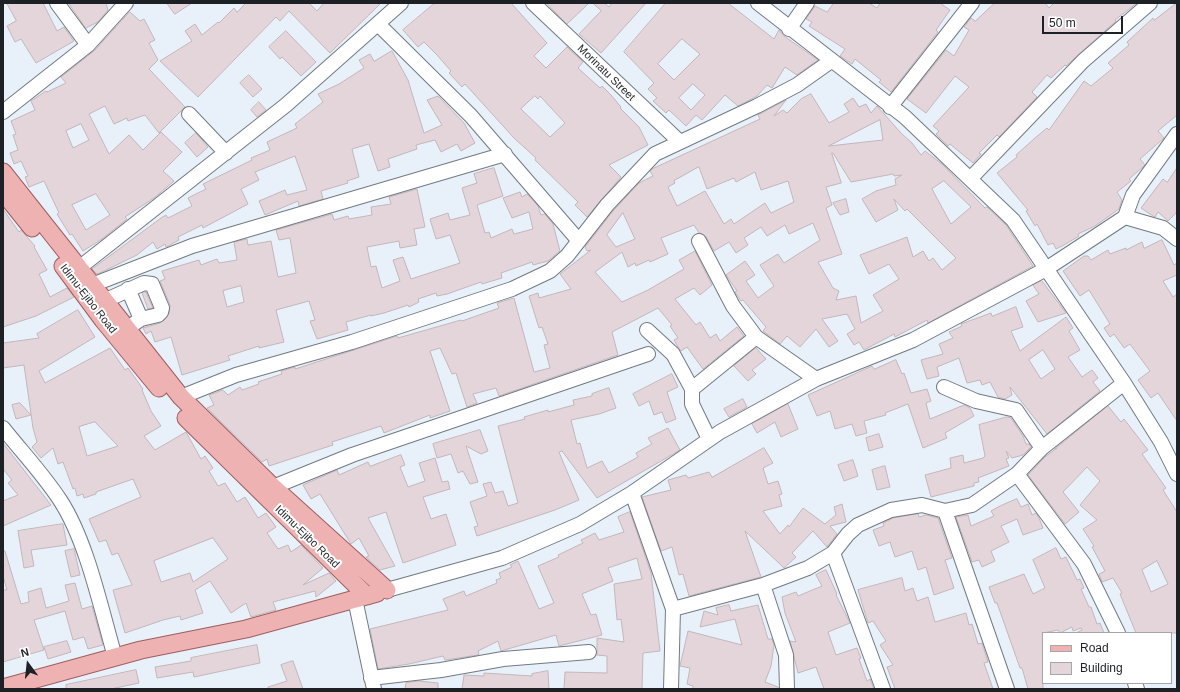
<!DOCTYPE html>
<html>
<head>
<meta charset="utf-8">
<style>
  body { margin:0 }
  #map { position:relative; width:1180px; height:692px; overflow:hidden; background:#e8f1fa; font-family:Arial,sans-serif }
  canvas { display:block }
  .frame { position:absolute; inset:0; border:4px solid #1d2024; pointer-events:none }
  .legend { position:absolute; left:1042px; top:632px; width:130px; height:52px; box-sizing:border-box; background:#fff; border:1px solid #a5a6a7; margin:0; padding:5px 7px; list-style:none; font-size:12px; color:#1d2024 }
  .legend li { display:flex; align-items:center; gap:8px; height:20px }
  .legend b { width:20px; border:1px solid #a5a6a7 }
  .north { position:absolute; left:8px; top:644px; width:40px; height:40px; -webkit-text-stroke:3px #fff; paint-order:stroke; rotate:345deg; font-size:11px; font-weight:700; line-height:16px; text-align:center; color:#1d2024 }
  .north::after { content:''; display:block; margin:auto; width:14px; height:18px; background:#1d2024; clip-path:polygon(50% 0,100% 100%,50% 72%,0 100%) }
  .scale { position:absolute; left:1042px; top:16px; width:81px; height:18px; box-sizing:border-box; border:2px solid #1d2024; border-top:0; padding-left:5px; font-size:12px; line-height:14px; white-space:nowrap; color:#1d2024; -webkit-text-stroke:3px #fff; paint-order:stroke }
</style>
</head>
<body>
<div id="map">
<canvas width="1180" height="692"></canvas>
<div class="frame"></div>
<ul class="legend">
<li><b style="height:5px;background:#eeb2b2"></b>Road</li>
<li><b style="height:11px;background:#e3d5d9"></b>Building</li>
</ul>
<div class="north">N</div>
<div class="scale">50 m</div>
</div>
<script>
const ctx = document.querySelector('canvas').getContext('2d');
ctx.lineJoin = 'round';
function paint(path, color) { ctx.fillStyle = color; ctx.fill(path, 'evenodd'); }
function strokePath(path, color, width, dash) { ctx.strokeStyle = color; ctx.lineWidth = width; ctx.lineCap = dash ? 'butt' : 'round'; ctx.setLineDash(dash || []); ctx.stroke(path); }
function write(font, color, halo, rows, align = 'center') {
  ctx.font = font + ' Arial,sans-serif'; ctx.lineWidth = 4; ctx.setLineDash([]); ctx.textBaseline = 'middle'; ctx.strokeStyle = halo; ctx.fillStyle = color; for (const [text, x, y, turn = 0] of rows) {
    ctx.save(); ctx.translate(x, y); ctx.rotate((+turn || 0) * Math.PI / 180); ctx.textAlign = isNaN(turn) ? turn : align; if (halo) ctx.strokeText(text, 0, 0); ctx.fillText(text, 0, 0); ctx.restore();
  }
}
const building = new Path2D(`
  M7,3h36l14,28 7,-4 10,14 -38,22 -15,-24 -6,3 -8,-16 9,-5z
  M69,3h37l2,7 -10,12 -12,6z
  M167,3h25l-17,11z
  M246,3h63l8,8 7,-8h57l-51,50 -41,-42 -9,10 -4,-4 -78,80 -38,-36 32,-20 -7,-10 10,-7 7,11 16,-13 1,1 15,-15 3,4z
  M435,3h76l36,40 -13,13 12,12 21,-21 16,15 -5,6 22,20 2,-2 9,9 10,12 -1,1 19,19 9,18 -39,20 12,12 -34,40 -12,-12 3,-3 -43,-42 1,-2 -22,-20 -49,-54 -3,3 -13,-14 2,-2 -14,-16 -13,-13 -6,5 -15,-17zM535,96l3,3 2,-3 25,27 -15,14 -29,-28z
  M547,3h42l-22,21z
  M593,3h11l5,4 3,-4h34l-45,50 -22,-19 22,-23z
  M666,3h62l46,36 5,-9 5,6 34,24 -21,15 -12,-8 -13,21 -5,-3 -10,11 -19,10 -13,-11 -23,25 -6,-5 -10,11 -17,-16 -3,3 -13,-12 4,-3 -9,-9 6,-6 -30,-31zM682,39l18,15 -26,26 -16,-16zM693,84l12,11 -14,15 -12,-12z
  M834,3h35l8,5 3,-5h60l10,7 -14,20 2,2 -47,60 -12,-10 2,-2 -26,-21 -3,5 -12,-8 5,-7 -36,-23 3,-4 -6,-3 9,-13 12,6z
  M995,3h50l4,5 5,-5h83l-22,17 1,1 -50,45 -1,-1 -14,13 -4,-3 -15,17 5,5 -38,40 -2,-2 -18,18 2,1 -8,9 -23,-19 -2,2 -12,-12 3,-3 -6,-5 36,-39 -14,-11 -29,37 -19,-14 39,-49 8,6 15,-26 -5,-3 7,-9 4,3z
  M1177,3v112l-19,16 6,7 -24,21 5,6 -16,14 2,2 -14,11 5,8 -3,9 -24,17 -17,8 1,2 -15,9 -8,4 -3,-6 -5,2 -11,-21 -2,2 -9,-15 2,-1 -31,-37 20,-16 -1,-2 19,-17 12,-10 2,2 35,-49 7,5 22,-18 -5,-5 21,-18 -2,-3 26,-24 1,2z
  M130,12l10,9 4,-2 11,21 -6,3 9,17 -9,9 36,38 -26,26 -14,-18 -17,6 -1,-3 -13,6 -9,-18 -16,8 20,40 20,-19 14,15 18,-18 21,20 -19,19 11,10 -20,17 -29,19 2,2 -25,20 -19,12 -11,-17 -2,1 -13,-21 2,-1 -15,-32 -15,6 -4,-10 3,-1 -7,-15 -7,3 -4,-11 8,-3 -5,-15 3,-1 -5,-13 24,-11 -4,-9 15,-10 1,1 19,-9 -5,-6 33,-26zM81,124l8,16 -16,8 -7,-17zM96,194l14,21 -24,15 -14,-25z
  M286,31l30,31 -15,14 -19,-19 -2,2 -11,-12z
  M392,51l16,29 16,53 18,-8 -15,-25 11,-4 26,27 11,20 -14,8 -4,-7 -16,8 -6,-12 -19,5 1,4 -29,10 2,8 -12,4 -9,-27 -17,5 7,28 -12,4 1,2 -27,8 2,8 -24,7 -1,-5 -33,14 -6,-14 26,-11 2,5 20,-5 -12,-34 -40,16 4,8 -18,9 7,15 -45,24 -1,-3 -24,12 1,3 -13,7 -1,-3 -8,5 -4,-7 -16,13 -35,17 -5,2 -5,-5 69,-51 5,-3 2,3 24,-12 -4,-8 18,-9 -3,-5 49,-24 -1,-2 19,-8 -3,-8 30,-14 -2,-4 28,-22 -5,-8 21,-10 25,-16 -5,-8 11,-6 4,7z
  M249,75l13,14 -9,8 -13,-14z
  M811,94l18,29 20,-11 -5,-8 9,-6 6,9 7,-3 5,9 6,-7 24,27 11,10 9,12 4,-4 17,13 43,44 2,-1 19,18 27,41 -105,57 -1,-3 -32,17 -1,-3 -30,16 -5,-8 -5,3 -7,-11 8,-5 -8,-15 -25,5 16,22 -9,6 -13,-18 -16,18 -13,-11 -7,8 -17,-13 3,-4 -23,-27 -2,1 -6,-9 2,-1 -11,-16 19,-14 10,14 -9,6 12,17 16,-12 -14,-21 18,-11 6,9 36,-23 -7,-17 -24,11 -4,-9 -18,11 -6,-9 -17,11 4,7 -12,8 -7,-11 -15,9 -8,-14 -7,-4 -5,-8 -33,13 7,16 -18,8 -1,-2 -13,6 -1,-3 -7,4 -6,-15 -27,20 27,30 26,-12 36,-21 -5,-9 16,-9 17,34 -12,10 -6,-7 -19,11 21,26 4,-3 10,16 6,-4 4,7 17,-14 7,9 -41,33 -16,-22 -6,4 -3,-4 -4,-7 4,-2 -8,-12 2,-1 -14,-17 -46,24 6,23 -119,41 -3,-8 -23,6 4,9 -10,4 -11,-34 -4,1 -12,-26 -10,3 20,60 -20,7v-3l-46,18 -3,-7 -49,16 1,3 -64,21 -2,-7 -5,3 -55,-54 7,-3 -5,-10 14,-5 5,5 12,-8 2,3 17,-6 -1,-2 24,-8 -1,-3 14,-4v2l102,-33 1,2 63,-18 1,1 37,-13 -2,-5 17,-5 20,74 16,-4 -6,-23 4,-1 -6,-17 -3,1 -10,-32 9,-3 1,5 32,-9 -11,-15 31,-24 -4,1 -2,-4 28,-36 26,-28 14,-7 -3,-5 2,-2 108,-50 -2,-4 28,-15 -12,16 9,-6 4,3 14,-14zM880,120l3,20 -54,6zM832,153h1l18,29 42,-8 1,2 8,-1 -7,4 1,6 -20,6 -14,8 14,23 22,-12 -4,-11 11,12 2,-2 49,49 -14,12 -9,-12 -4,3 -6,-10 -10,6 -6,-20 -47,18 9,19 20,-10 10,15 -26,16 10,16 -22,12 -5,-27 -20,4 3,-9 -6,-3 -15,-26 24,-8 -16,-46 6,-3 -6,-18 15,-4zM699,167l8,22 27,-11 2,4 19,-10 6,18 27,-9 6,21 -23,11 -6,-10 -31,21 -3,-5 -7,5 -19,-33 -28,15 -9,-19 7,-4 -1,-2zM944,181l27,26 -20,17 -19,-35zM623,213l12,26 -19,8 -9,-12z
  M259,102l7,8 -9,7 -6,-7z
  M196,133l12,14 -11,10 -12,-14z
  M494,168l9,28 -26,9 8,28 4,-1 2,6 21,-9 2,5 19,-5 -4,-17 -17,6 -9,-20 17,-6 2,5 5,-3 11,12 3,9 4,-1 8,10 7,27 -12,10 -15,4 -1,-3 -31,11 1,5 -20,6 -1,-2 -34,12 -10,2 -1,-3 -18,6 1,3 -10,5 -1,-2 -24,8 -13,3v-1l-25,7 2,8 -31,9 -7,-18 5,-1 -6,-19 -33,9 8,32 -25,6v-2l-31,10 2,4 -48,15 -11,-38 -16,5 -4,-11 -5,3 -3,-6 17,-5 9,-9 1,-9 -10,-24 5,-2 -3,-8 37,-11 2,5 16,-6 2,4 18,-3 -3,-18 13,-3 1,6 23,-4 7,36 18,-4 -6,-35 -11,2 -3,-10 56,-16 2,6 14,-4 1,3 23,-4 -1,-8 20,-3 -2,-7 28,-8 8,38 -11,2 3,16 -17,3 -1,-7 -32,6 4,20 5,-1 6,22 18,-7 -7,-21 10,-3 8,22 49,-16 -10,-28 -14,4 -6,-20 18,-6 2,7 20,-5 -8,-27 15,-5 -3,-9zM241,286l3,16 -17,5 -4,-16z
  M1177,168v44l-9,9 -10,-9 -3,5 -2,-1 -12,-8 22,-29 4,3z
  M846,199l3,13 -9,3 -7,-12z
  M3,209l16,23 2,-2 14,16 -1,1 13,23 -8,4 11,23 17,-9 7,9 -38,19 -33,11z
  M1162,240l12,25 3,-2v12l-14,6 10,16 4,-3v127l-19,-28 -7,5 -13,-18 12,-9 -20,-27 -6,4 -10,-14 -4,3 -6,-9 6,-4 -21,-34 -9,6 -17,-25 21,-15h4l3,4 17,-10 2,4 16,-6v2l16,-8 2,6z
  M1042,281l24,32 -28,9 -12,-21 13,-7 -6,-9z
  M145,292h1l7,16 -5,1 -6,-16z
  M1016,307l7,20 -12,4 9,20 46,-34 7,11 -4,3 11,19 -12,7 14,20 10,-7 6,8 -5,4 7,9 -53,43 -37,-47 2,8 -7,4 -7,-2 -8,-15 -8,3 -2,-5 -13,3 -8,-25 -22,9 2,9 -12,3 -6,-19 22,-6 -4,-10 14,-6 -4,-6 13,-6 -1,-2 30,-11 1,3zM1043,350l12,19 -14,10 -12,-19z
  M78,310l17,27 -56,34 6,12 65,-35 15,22 3,-2 15,21 -1,1 9,21 10,15 -17,10 11,14 31,-18 15,27 4,-3 8,12 -4,3 9,15 7,-3 12,19 8,-5 13,21 8,-5 10,14 -9,6 11,16 10,-4 3,7 10,-7 22,23 -20,17 26,-12 7,8 -20,16 -1,-6 -42,11 3,8 -25,7 -5,-14 -15,10 -21,-32 -15,9 8,23 -22,7 -1,-4 -17,4 -38,13 -12,-43 19,-5 -14,-32 -6,2 -6,-15 -7,2 -10,-23 52,-22 -8,-18 -37,13v2l-12,4 -1,-4 -6,2 -2,-8 -2,1 -10,-27 -5,2 -5,-16 -12,10 -9,-11 5,-5 -4,-14 -9,-63 -21,3v-25l36,-5 -2,-4zM95,422l23,24 -31,10 -8,-29zM213,538l15,21 -35,23 -3,-9 -29,9 -7,-21z
  M756,348l10,11 -14,11 4,4 -8,7 -14,-15z
  M896,360l6,14 2,-1 7,20 16,-4 4,12 -5,2 4,16 34,-14 6,3 4,8 -29,17 2,5 -24,10 -15,-44 -23,9 1,2 -22,6 3,12 -11,3 -4,-12 -17,5 -5,-18 -13,5 -9,-21 64,-29 2,3z
  M672,374l6,13 -11,5 9,27 -10,4 -4,-11 -8,3 -5,-14 -10,5 -6,-12z
  M609,388l7,20 -17,6 -28,6 6,24 3,-1 7,25 15,-7 7,12 29,-16 -2,-4 16,-9 -4,-6 20,-10 12,22 -83,48 -35,-47 -3,1 20,48 -24,10 -78,26 -3,-9 4,-1 -8,-24 17,-6 -4,-12 8,-2 4,11 8,-2 5,15 10,-3 -20,-77 27,-7 -1,-2 24,-7v2l26,-7 -1,-5 19,-4v-2z
  M743,399l4,8 -18,10 -5,-8z
  M20,403l11,12 -15,4 -4,-14z
  M788,404l10,25 -17,8 -6,-15 -18,11 -5,-9z
  M1108,406l13,16 3,-3 24,31 -6,4 24,34 -3,2 14,22v121h-41l-16,-39 2,-1 -9,-15 -11,4 -3,-8 6,-3 -13,-24 2,-1 -11,-17 14,-9 -17,-15 20,-24 -13,-14 -24,25 16,20 -14,12 -37,-49 17,-18 12,-9 -2,1zM1157,561l11,23 -17,8 -9,-22z
  M1007,417l4,1 12,18 3,8h3l2,3 -8,8 -11,3 -6,-7 3,7 -3,1 3,7 -31,12 1,4 -5,1v3l-43,11 -6,-22 26,-7 -1,-10 13,-3 1,8 19,-5 2,-2 -6,-31z
  M480,430l8,21 -7,3 -15,-8 12,36 -8,2 -7,-13 -5,2 -7,-19 -14,4 -4,-14z
  M879,434l4,13 -14,4 -3,-13z
  M3,443l48,62 -48,21v-25l15,-6 -10,-12 4,-3 -9,-11z
  M764,448l9,15 -10,5 5,16 10,-3 4,13 -3,1 3,11 -19,5 17,23 8,-9 1,2 14,-19 22,16 11,-9 -2,-8 8,-3 4,18 -16,4 7,8 -10,13 -14,-16 -21,22 4,4 -12,11 -39,-37 16,46 -72,19 -6,-22 -4,1 -7,-28 -11,4 -19,-54 29,-7 -3,-10 18,-5 2,3 21,-6 3,5z
  M401,455l4,10 -5,2 8,20 17,-6 -6,-18 16,-5 7,24 6,-1 2,8 -27,8 8,22 15,-5 10,31 -53,18 -17,-51 -18,6 27,48 -15,4 -14,-13 3,-1 -10,-18 -8,6 -31,-50 -9,5 -8,-14 34,-15 2,5 29,-13 2,4z
  M853,460l5,16 -14,5 -6,-16z
  M885,466l5,21 -13,3 -5,-20z
  M1017,499l4,8 7,-3 4,11 4,-2 3,5 4,10 -20,7 -6,-16 -16,7 8,16 -18,9 4,10 -13,6 -3,-7 -7,2 -16,-45 12,-2 3,11 23,-10 -3,-5 9,-5z
  M630,512l21,61 9,78 -17,2 -1,36h-78l1,-17 42,1v-17l-10,-1v-17l27,4 -3,-23 -4,1 -3,-36 28,-5 -5,-21 -29,10 5,13 -31,13 9,21 5,-1 6,21 -43,11 -3,-11 -55,16 -3,-10 -20,10 1,3 -1,1 -33,5 -2,-4 -34,8 -31,5 -8,-40 78,-19 -5,-11 21,-8 2,5 31,-13 -1,-3 5,-2 -2,-5 13,-6 -2,-2 8,-4 21,48 15,-6 -16,-37 21,-9 -1,-2 25,-12 -2,-3 14,-7 4,7 25,-8 -6,-15z
  M918,514l1,3 7,-2 12,3 14,40 -7,2 9,28 -20,7 -8,-28 -8,3 -6,-19 -17,6 -5,-15 -11,4 -6,-16 11,-4 -1,-3 10,-5z
  M63,524l4,21 -36,5 3,16 -10,2 -6,-37z
  M1056,548l5,11 5,-2 11,23 3,-1 4,9 -3,1 8,18h2l6,17 3,-1 4,10h-28l6,-3 -1,-2 -8,3 -1,-4 -12,6 -2,-3 -15,3v56h-15l-6,-21h-2l-23,-65h-2l-6,-16 35,-13 9,20 12,-6 -12,-28z
  M74,549l6,26 -9,2 -6,-26z
  M3,551h2l16,53 8,-2 -1,-10 13,-4 5,20 23,-7 -4,-16 10,-2 7,26 10,-3 11,39 -15,4 -4,-12 -11,3 -8,-29 -31,9 10,30 -41,12v-72h4l-4,-14z
  M826,570l11,24 -1,1 14,28 -22,9 8,23 21,-7 4,10 -2,1 8,22 3,-2 4,10h-50l-8,-22 -18,6 -8,-32 6,1 -11,-29 -3,-16 14,-5 2,4 24,-10 -6,-11z
  M902,578l3,13 8,-3 4,13 11,-4 7,25 31,-9 3,12 3,-1 6,20 4,-1 6,19 -4,1 9,26h-98l-8,-22 6,-2 -13,-20 6,-4 -13,-20 -5,2 -10,-33z
  M729,605l2,6 27,-6 10,34h4l2,6 -3,21 -6,16 13,5v2h-85v-3l-6,-2 3,-16 -10,-2 8,-35 54,14 -7,-26 -35,8 4,-16 14,4 -2,-7z
  M67,641l4,11 -23,7 -4,-12z
  M257,645l3,18 -66,14 -1,-5 -36,6 -2,-11 36,-6v-3z
  M293,661l10,28h-35v-2l19,-6 -6,-16z
  M136,670l3,13 -28,6h-45v-4z
  M548,671l1,18h-87l2,-14 20,1v-3l48,3v-2z
  M419,681l19,2v6h-33l1,-6z`);
const minor = new Path2D(`
  M57,3l31,42
  M533,3l147,139
  M758,3l147,114 108,103 111,163 37,59 16,32
  M379,25l92,91 108,125
  M789,29l18,-26
  M890,107l82,-104
  M3,112l85,-67 38,-42
  M189,114l37,39
  M970,179l113,-118 67,-58
  M1125,217l38,11 14,11
  M699,241l34,65 23,31 60,42
  M79,268l207,-163 115,-102
  M92,285l100,-39 313,-92
  M128,289l13,30
  M104,301l40,-18 8,1 10,24 -1,4 -3,3 -17,4 -15,10
  M647,330l26,24 19,35
  M944,387l32,14 40,9 26,38
  M181,397l55,-22 116,-33 160,-53 38,-18 17,-15 40,-51 48,-51 102,-48 40,-21 34,-24
  M3,428c19,24 40,46 57,72 27,41 41,109 55,157
  M709,439l-17,-35v-15l64,-52
  M273,487l79,-32 296,-101
  M632,493l41,116 -2,80
  M945,511l62,178
  M833,553l50,136
  M763,585l45,-17 25,-15 15,-19 10,-9 33,-15 31,-5 23,6 27,-6 45,-31
  M387,590l115,-32 78,-34 52,-31 88,-61 96,-53 97,-39 133,-71 79,-52 8,-22 44,-61
  M355,599l19,90
  M673,609l90,-24 23,70 1,34
  M1118,633l-34,-69 -67,-90 25,-26 82,-65
  M371,678l70,-8 62,-11 86,-7
  M1135,683l2,6`);
const major = new Path2D(`
  M3,172l178,225 92,90 114,103
  M3,192l29,36
  M63,266l40,54 56,68
  M186,418l181,178
  M3,688l138,-38 105,-21 131,-36`);
const streetNames = [
  ["Morinatu Street",606,73,44],
  ["Idimu-Ejibo Road",88,299,52],
  ["Idimu-Ejibo Road",307,537,44]
];
paint(building, '#e3d5d9');
strokePath(building, '#c3b6ba', 1);
strokePath(minor, '#727a82', 16);
strokePath(major, '#9e5e5f', 19);
strokePath(minor, '#fff', 14);
strokePath(major, '#eeb2b2', 17);
write('11px', '#1d2024', '#fff', streetNames);
</script>
</body>
</html>
